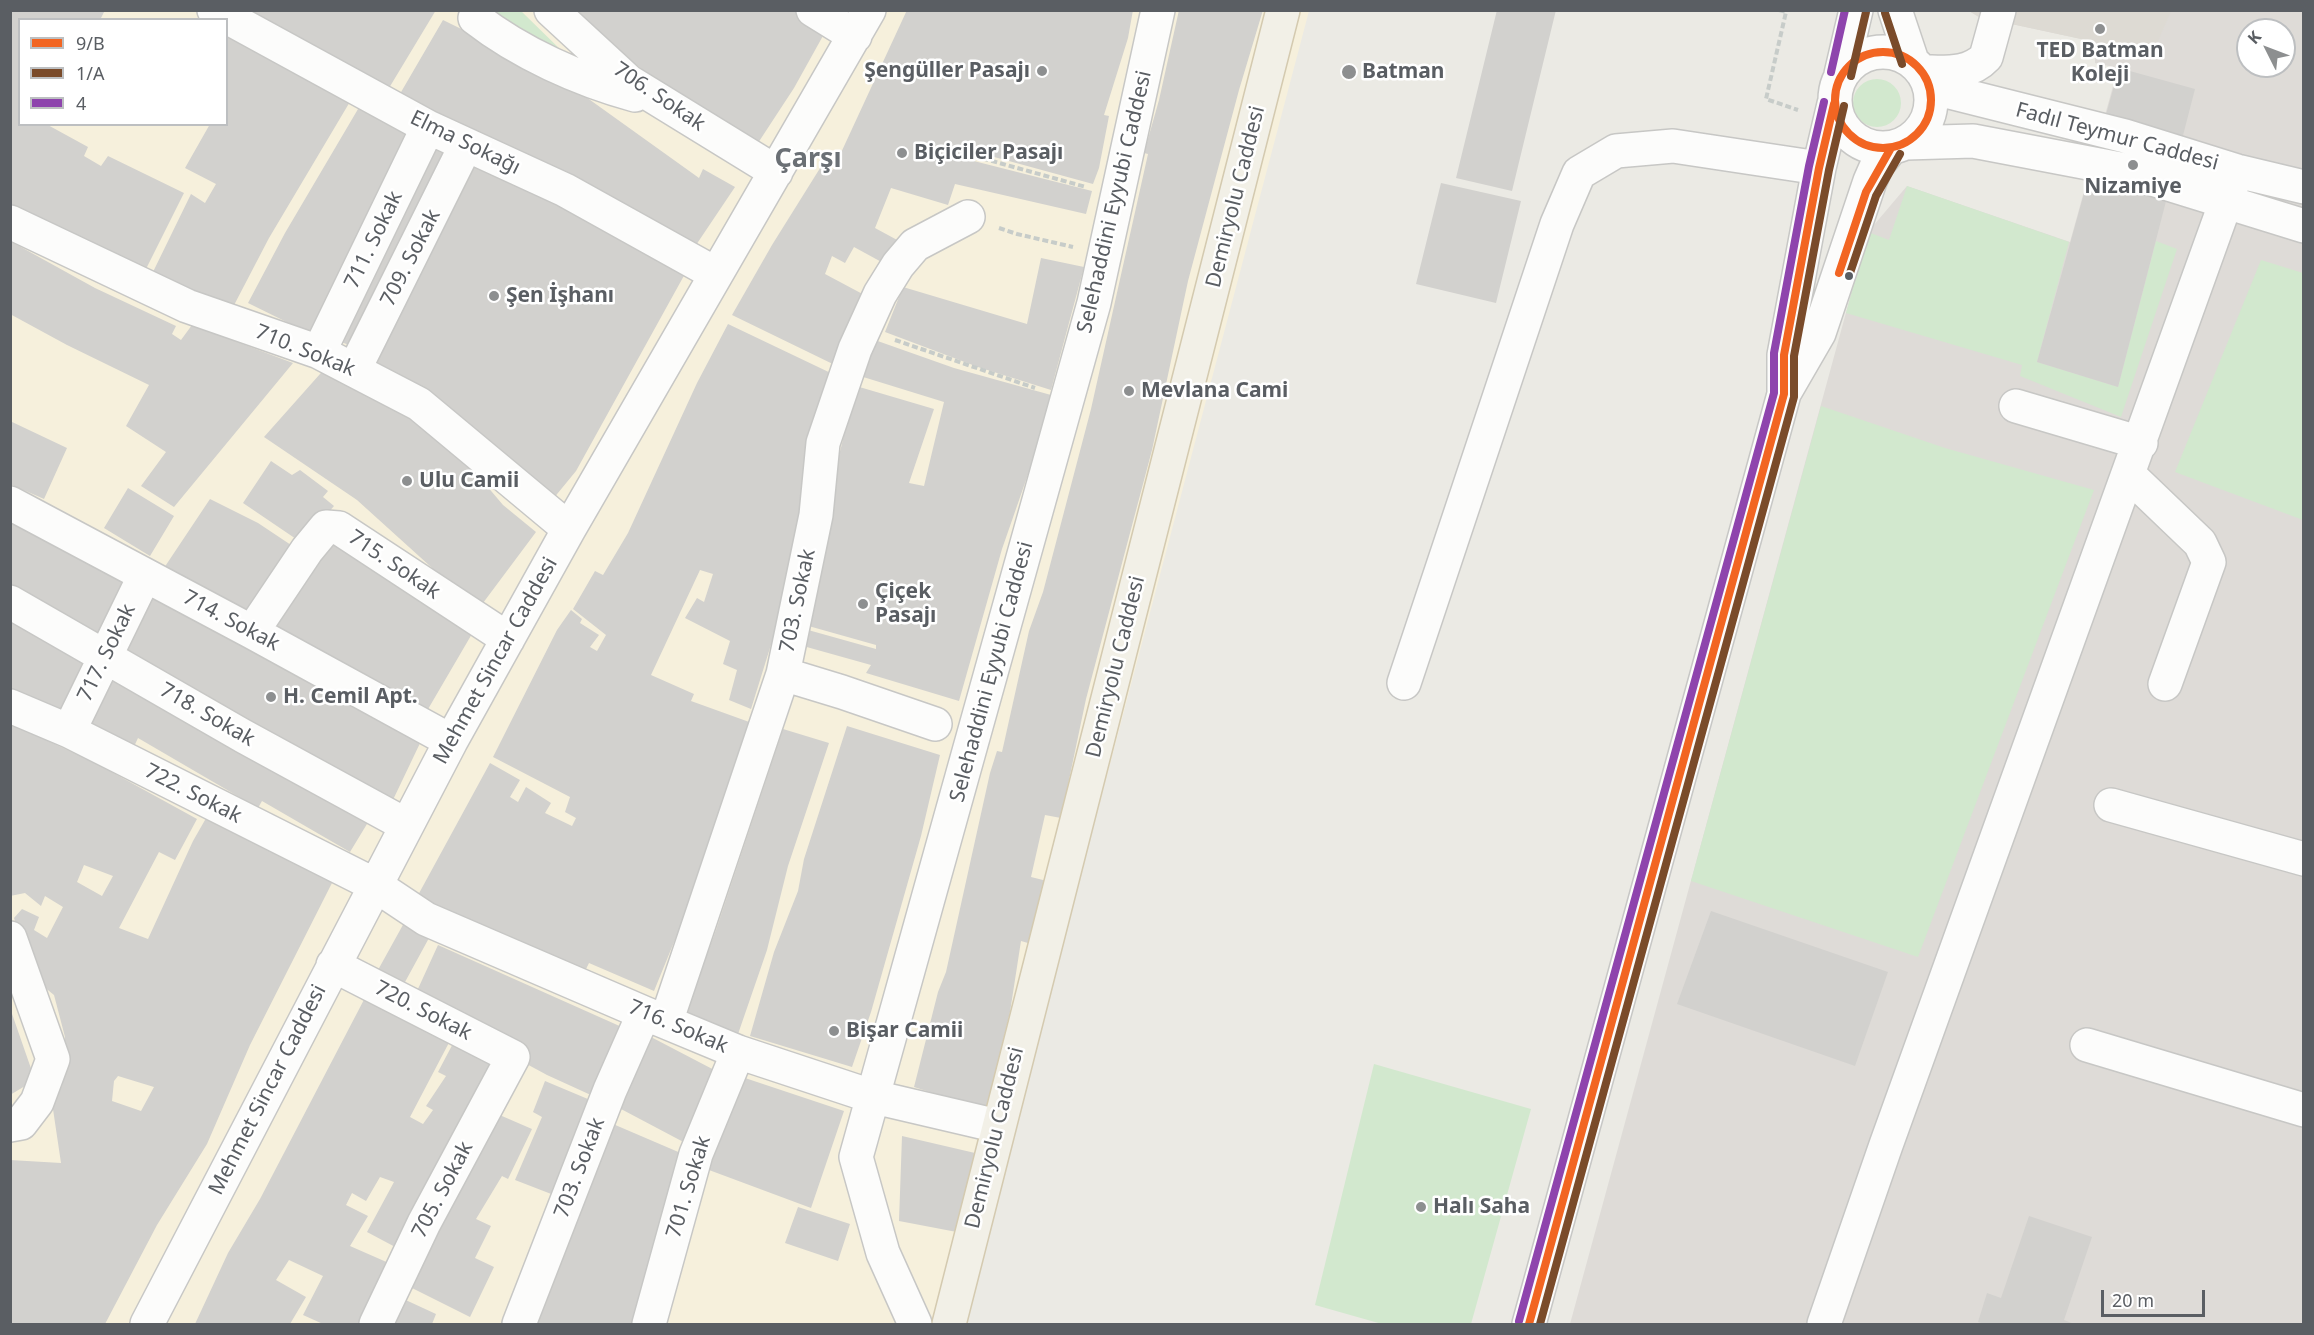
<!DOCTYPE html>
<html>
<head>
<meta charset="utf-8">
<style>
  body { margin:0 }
  #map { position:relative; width:2314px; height:1335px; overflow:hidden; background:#ebeae4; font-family:"Noto Sans",sans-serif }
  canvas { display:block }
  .frame { position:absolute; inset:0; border:12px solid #5a5e63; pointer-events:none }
  .legend { position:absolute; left:18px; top:18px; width:210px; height:108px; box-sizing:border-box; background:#fff; border:2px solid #bdbfc1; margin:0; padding:8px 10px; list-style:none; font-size:18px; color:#5a5e63 }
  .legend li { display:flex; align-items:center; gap:12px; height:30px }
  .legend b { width:30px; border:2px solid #bdbfc1 }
  .north { position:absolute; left:2236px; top:18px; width:60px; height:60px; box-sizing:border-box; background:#fff; border:2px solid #bdbfc1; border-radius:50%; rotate:312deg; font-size:16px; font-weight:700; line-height:24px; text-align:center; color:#5a5e63 }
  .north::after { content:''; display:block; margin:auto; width:21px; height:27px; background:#8d8f90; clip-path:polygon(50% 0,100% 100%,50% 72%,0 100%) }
  .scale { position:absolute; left:2101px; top:1290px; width:104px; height:27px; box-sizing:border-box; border:3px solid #5a5e63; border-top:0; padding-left:8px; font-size:18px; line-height:21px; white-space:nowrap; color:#5a5e63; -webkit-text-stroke:4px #fff; paint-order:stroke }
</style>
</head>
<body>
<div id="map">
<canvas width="2314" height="1335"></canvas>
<div class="frame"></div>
<ul class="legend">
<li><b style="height:8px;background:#f26522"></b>9/B</li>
<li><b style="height:8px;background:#7a4b2a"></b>1/A</li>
<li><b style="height:8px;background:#8e44ad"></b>4</li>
</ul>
<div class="north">K</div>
<div class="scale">20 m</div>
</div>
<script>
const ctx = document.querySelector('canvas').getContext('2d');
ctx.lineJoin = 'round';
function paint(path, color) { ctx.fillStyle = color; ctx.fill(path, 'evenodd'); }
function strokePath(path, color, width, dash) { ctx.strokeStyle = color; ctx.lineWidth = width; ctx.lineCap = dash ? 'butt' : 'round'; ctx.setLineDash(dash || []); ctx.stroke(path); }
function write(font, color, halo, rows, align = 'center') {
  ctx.font = font + ' "Noto Sans",sans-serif'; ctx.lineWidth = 5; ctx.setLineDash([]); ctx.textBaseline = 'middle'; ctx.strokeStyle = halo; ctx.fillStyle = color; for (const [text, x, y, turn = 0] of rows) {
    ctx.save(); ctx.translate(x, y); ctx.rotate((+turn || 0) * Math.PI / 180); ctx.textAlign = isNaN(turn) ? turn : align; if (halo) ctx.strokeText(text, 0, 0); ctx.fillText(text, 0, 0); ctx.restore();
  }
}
const commercial = new Path2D(`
  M10,11h1299l-347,1313h-951zM20,20h206v104h-206z`);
const industrial = new Path2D(`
  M1969,11h334v1313h-733l298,-1092 39,-46 163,56 48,-174 -23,-5v-21l-116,-25zM2248,30h36v36h-36z`);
const education = new Path2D(`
  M1969,11h202l-20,46 -56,-15 -116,-25z`);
const green = new Path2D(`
  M483,11h38l46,45z
  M1853 103a24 24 0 1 1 48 0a24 24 0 1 1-48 0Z
  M1907,186l162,56 -32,120 81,25 38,-146 21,8 -56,168 -101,-41 2,-11 -176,-52 22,-81 21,8z
  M2261,260l42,13v247l-128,-48z
  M1821,406l124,42 149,42 -176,467 -227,-76z
  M1374,1064l157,45 -60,215h-89l-67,-19z`);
const building = new Path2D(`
  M10,10h95l-5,10h-80v104h26l42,23 -4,9 17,10 7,-10 76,37 -40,80 -134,-67z
  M230,10h206l-50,83z
  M567,10h233l24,24 -30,54 -36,55 -92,-55z
  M907,10h226l-5,28 -24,77 5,1 -10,52 -6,16 -128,-35 -3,9 130,33 -6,23 -131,-30 -7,21 -57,-17 -16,40 24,13 -12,24 -33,-18 -9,16 -13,-7 -7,18 45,24 -29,70 -109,-53 40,-70 50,-80 11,5z
  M1179,10h84l-24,80 -51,191 -36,169 -66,249 -25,119 -16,-3 -14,62 16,4 -12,64 -14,-4 -11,71 -24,98 -72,-23 24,-95 8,-20 44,-199 7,-22 5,1 27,-121 14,-39 48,-183 57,-255 -4,-1 15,-53z
  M1497,10h59l-44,181 -56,-13z
  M443,20l57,28 79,44 120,86 4,-9 32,18 -43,64 -295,-152z
  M226,30l125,70 -82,138 -37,71 -80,-35 39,-80 14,9 11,-19 -31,-16 25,-44h16z
  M2119,68l76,21 -77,298 -81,-25z
  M361,104l56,28 -102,204 -67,-33 37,-70z
  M434,138l27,12 -103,199 -26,-11z
  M471,158l215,114 -110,199 -23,28 -185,-136z
  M1441,183l80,18 -25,102 -80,-19z
  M10,241l85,47 81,38 -4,8 9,6 11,-15 101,38 -119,144 -33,-21 25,-34 -40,-26 23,-41 -82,-40 -57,-31z
  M1041,258l43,9 -33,123 -73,-23 -93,-35 18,-45 124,37z
  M728,324l109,52 -63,259 -23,74 -22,-9 8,-30 -14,-6 7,-23 -45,-23 12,-20 7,4 9,-28 -13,-4 -49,105 43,19 -3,7 61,22 -51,153 -47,115 -65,-28 -6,12 -166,-78 73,-134 30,17 -10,17 8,5 8,-15 25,16 -6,10 27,13 4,-8 -11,-6 5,-15 -77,-40 64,-127 14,-20 11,9 -2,4 19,12 -9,12 7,4 9,-16 -33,-26 22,-38 8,4 25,-42 69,-150z
  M872,339l82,29 97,27 -18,65 -31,89 -43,152 -93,-28 5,-8 -75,-21 5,-16 75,21v-4l-71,-20 31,-157 20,-82 78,23 -25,74 15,3 20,-84 -84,-26z
  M328,365l108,61 67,79 33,27 -56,75 -39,-31 -84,-76 -93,-63z
  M10,421l57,27 -23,51 -34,-15z
  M271,461l21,14 8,-5 28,21 -5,6 11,9 -32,37 -59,-40z
  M128,488l46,28 -24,40 -46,-28z
  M210,499l48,24 39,26 -47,72 -88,-50z
  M10,518l124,64 -31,63 -93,-51z
  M330,535l146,92 -52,89 -156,-93z
  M148,591l274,148 -31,65 -273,-150z
  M10,610l83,46 -28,57 -55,-24z
  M112,669l258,150 -20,33 -88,-51 -4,7 -120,-70 -8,17 -50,-27z
  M10,723l87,41 100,55 -22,41 -16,-8 -40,76 29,11 45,-98 16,-28 124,68 -83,164 -43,99 -50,81 -52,99h-95v-164l51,3 -11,-74 12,-2 3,-50 -11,-42 -22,-18 -18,-59 8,-9 17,8 -5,13 13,8 16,-31 -18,-11 -4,10 -16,-13 -15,3zM84,865l29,11 -11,20 -25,-14zM118,1076l36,11 -13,24 -29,-10 2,-20z
  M847,726l93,29 -19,81 -50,176 -19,55 -102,-31 24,-84 24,-61 6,-32z
  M783,729l46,14 -41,123 -21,84 -30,87 -53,-20 32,-87z
  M1711,911l177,61 -33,94 -178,-62z
  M404,923l25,15 -30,55 -26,-14z
  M438,945l186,83 -31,68 -46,-21 -135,-73z
  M368,992l85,43 -43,82 13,7 10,-14 -7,-4 20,-30 -8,-4 20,-38 44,23 -103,192 -32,-17 27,-50 -14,-5 -14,24 -14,-8 -6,12 22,11 -18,30 41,18 -27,60h-41l-20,-9 20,-39 -34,-16 -13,20 30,17 -16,27h-95l33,-71 32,-54z
  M10,1008l25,72 -25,15z
  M651,1037l69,36 -29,73 -70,-37z
  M742,1077l102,34 -33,97 -102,-38z
  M545,1081l50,21 -36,95 -44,-17 27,-63 -9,-5z
  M495,1113l37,16 -24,50 -6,-3 -26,43 15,7 -16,32 19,9 -24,50 -64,-32z
  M613,1124l77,33 -52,167h-103z
  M902,1136l73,17 -13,80 -63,-12z
  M798,1207l52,17 -12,37 -53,-18z
  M2029,1216l63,21 -28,83 10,4h-90l-6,-2 9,-29 14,5z
  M397,1296l39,18 -4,10h-46z`);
const path = new Path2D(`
  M1779,10l7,2 -20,87 32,11
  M974,156l112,31
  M999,228l18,6 56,13
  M895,340l140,48`);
const minor = new Path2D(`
  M214,10l214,117 137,63 151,84
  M551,10l77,71 148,91
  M813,10l42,26
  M1895,10l17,51
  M475,18c45,35 105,62 160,77
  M1835 100a48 48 0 1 1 96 0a48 48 0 1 1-96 0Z
  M1923,72c23,0 46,3 63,-15l13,-47
  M1841,74l15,-64
  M1930,87l195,49 112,35 67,16
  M1906,143l67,-2 147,28 184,57
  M10,222l177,84 132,46 100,52 150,125
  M319,352l109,-225
  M354,370l112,-225
  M1786,390l33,-57 51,-152 7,-16 14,-17
  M2016,406l125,37
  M2129,475l71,68 9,19 -44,122
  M10,503l242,129 199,109
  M10,602l233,134 163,89
  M252,632l55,-82 19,-23 13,1 169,111
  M783,674l59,18 93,32
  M1404,683l153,-459 22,-51 37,-22 57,-5 146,22
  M10,706l59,25 306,154 51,34 218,94 94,39 136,45 124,29
  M69,731l76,-156
  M2111,805l193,54
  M10,938l43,121 -16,43 -16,21 -11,2
  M333,965l180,92 -89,166 -48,101
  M666,1022l117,-348 33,-159 7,-72 32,-94 25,-55 18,-29 17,-20 53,-28
  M2087,1045l217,65
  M147,1324l304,-583 118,-212 300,-519
  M519,1324l91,-234 34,-77
  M649,1324l47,-170 42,-102
  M915,1324l-32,-71 -27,-96 238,-854 64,-293
  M1529,1324l255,-930v-39l35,-187 15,-64
  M1824,1324l62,-179 351,-974`);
const major = new Path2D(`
  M949,1324l334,-1314`);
const bus1 = new Path2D(`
  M1835 100a48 48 0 1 1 96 0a48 48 0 1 1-96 0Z
  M1839,273l27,-81 25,-44
  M1529,1324l255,-930v-39l35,-187 15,-64`);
const bus2 = new Path2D(`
  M1885,13l17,51
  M1851,76l15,-64
  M1849,276l27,-80 24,-42
  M1540,1324l254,-927v-41l35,-186 15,-64`);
const bus3 = new Path2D(`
  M1831,72l14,-62
  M1519,1321l255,-928v-40l35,-187 15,-64`);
const markers = [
  [2100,29,6,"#8d8f90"],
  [1042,71,6,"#8d8f90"],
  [1349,72,8,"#8d8f90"],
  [902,153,6,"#8d8f90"],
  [2133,165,6,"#8d8f90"],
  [1849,276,5,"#5a5e63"],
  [494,296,6,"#8d8f90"],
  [1129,391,6,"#8d8f90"],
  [407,481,6,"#8d8f90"],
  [863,604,6,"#8d8f90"],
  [271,697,6,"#8d8f90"],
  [834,1031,6,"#8d8f90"],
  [1421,1207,6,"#8d8f90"]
];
const poiNames = [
  ["TED Batman",2100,51,"center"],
  ["Koleji",2100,75,"center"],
  ["Şengüller Pasajı",1030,71,"right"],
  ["Batman",1362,72],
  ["Biçiciler Pasajı",914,153],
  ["Nizamiye",2133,187,"center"],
  ["Şen İşhanı",506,296],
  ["Mevlana Cami",1141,391],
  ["Ulu Camii",419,481],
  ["Çiçek",875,592],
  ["Pasajı",875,616],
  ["H. Cemil Apt.",283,697],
  ["Bişar Camii",846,1031],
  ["Halı Saha",1433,1207]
];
const streetNames = [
  ["706. Sokak",659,97,34],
  ["Fadıl Teymur Caddesi",2117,137,15],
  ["Elma Sokağı",465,143,26],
  ["Demiryolu Caddesi",1236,197,-76],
  ["Selehaddini Eyyubi Caddesi",1115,202,-77],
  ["711. Sokak",374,240,-64],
  ["709. Sokak",411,258,-63],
  ["710. Sokak",305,351,22],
  ["715. Sokak",394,565,34],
  ["703. Sokak",798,601,-78],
  ["714. Sokak",231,621,28],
  ["717. Sokak",107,653,-64],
  ["Mehmet Sincar Caddesi",496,661,-61],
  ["Demiryolu Caddesi",1116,667,-76],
  ["Selehaddini Eyyubi Caddesi",992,672,-75],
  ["718. Sokak",207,715,30],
  ["722. Sokak",193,794,27],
  ["720. Sokak",423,1011,27],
  ["716. Sokak",678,1027,23],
  ["Mehmet Sincar Caddesi",268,1090,-63],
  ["Demiryolu Caddesi",995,1138,-76],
  ["703. Sokak",580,1168,-69],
  ["701. Sokak",689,1187,-73],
  ["705. Sokak",443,1190,-62]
];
const districtNames = [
  ["Çarşı",808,159]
];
paint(commercial, '#f6f0dc');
paint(industrial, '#dedbd7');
paint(education, '#dddad3');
paint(green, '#d2e8ce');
paint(building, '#d2d1ce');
strokePath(minor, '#c7c7c5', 36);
strokePath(major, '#d4cab0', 36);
strokePath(path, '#c7ccc9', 4, [6, 3]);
strokePath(minor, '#fcfcfb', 33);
strokePath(major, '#f2f0e7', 33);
strokePath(bus1, '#f26522', 8);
strokePath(bus2, '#7a4b2a', 8);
strokePath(bus3, '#8e44ad', 8);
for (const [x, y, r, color] of markers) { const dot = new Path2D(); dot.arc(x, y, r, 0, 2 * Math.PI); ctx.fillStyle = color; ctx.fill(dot); strokePath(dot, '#fff', 2); }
write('bold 21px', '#5a5e63', '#fff', poiNames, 'left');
write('21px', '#5a5e63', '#fff', streetNames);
write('bold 27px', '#6b7075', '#fff', districtNames);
</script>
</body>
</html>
